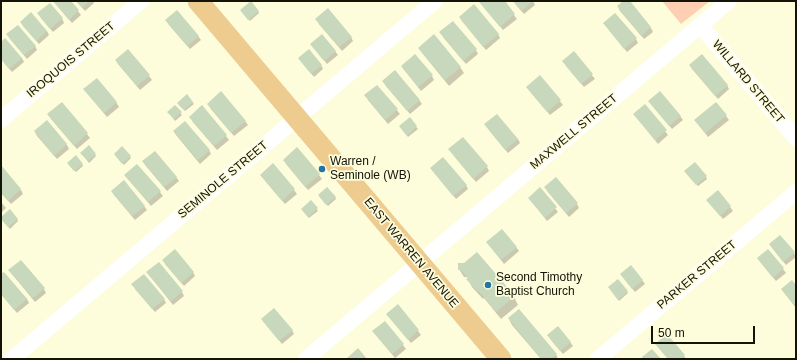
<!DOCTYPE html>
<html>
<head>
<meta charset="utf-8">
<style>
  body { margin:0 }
  #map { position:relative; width:797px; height:360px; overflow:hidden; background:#fdfcdb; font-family:Helvetica,sans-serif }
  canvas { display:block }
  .frame { position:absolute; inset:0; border:2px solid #131308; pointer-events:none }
  .scale { position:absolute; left:651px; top:326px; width:104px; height:18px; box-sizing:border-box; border:2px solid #131308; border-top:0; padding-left:5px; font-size:12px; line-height:14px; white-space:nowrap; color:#131308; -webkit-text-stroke:3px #fdfcdb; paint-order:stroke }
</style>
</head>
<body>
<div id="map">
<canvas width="797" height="360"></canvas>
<div class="frame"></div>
<div class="scale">50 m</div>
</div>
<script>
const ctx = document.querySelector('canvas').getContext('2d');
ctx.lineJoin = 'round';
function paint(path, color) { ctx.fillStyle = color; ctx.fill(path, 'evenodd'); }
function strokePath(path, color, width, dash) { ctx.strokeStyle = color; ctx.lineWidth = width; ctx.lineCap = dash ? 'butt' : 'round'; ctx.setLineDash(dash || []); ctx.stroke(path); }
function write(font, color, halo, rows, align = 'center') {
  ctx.font = font + ' Helvetica,sans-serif'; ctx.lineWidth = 3.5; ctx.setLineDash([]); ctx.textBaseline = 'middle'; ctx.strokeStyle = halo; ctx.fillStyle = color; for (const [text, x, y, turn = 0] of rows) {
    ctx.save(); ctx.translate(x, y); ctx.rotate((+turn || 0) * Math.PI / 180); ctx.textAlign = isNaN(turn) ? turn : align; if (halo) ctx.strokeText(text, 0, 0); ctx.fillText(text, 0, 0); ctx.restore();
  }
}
const green = new Path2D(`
  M662,1h48l-29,23z`);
const shadow = new Path2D(`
  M53,1h17l11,14 -9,8z
  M76,1h17l1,2 -9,8z
  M482,1h21l14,18 -14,11 -20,-24z
  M513,1h20l2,4 -11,9z
  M625,1h3l23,27 2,4 -9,7 -24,-28 -2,-4z
  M258,11l1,2 -9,8 -8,-9z
  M615,14l21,25 2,4 -11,9 -23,-29z
  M460,17l38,17 2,4 -14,12 -24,-29z
  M41,18h21l2,5 -11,9z
  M166,20l32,16 3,4 -11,9 -21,-24z
  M21,22l26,9 2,4 -10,9 -16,-18z
  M318,23l33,14 2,4 -11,10z
  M8,35l27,11 2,4 -10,9 -17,-20z
  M443,37l33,13 2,4 -12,10z
  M1,43l21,15 2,4 -12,10 -11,-13z
  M314,48l21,3 3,4 -11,9z
  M419,48l41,19 4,6 -15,13 -26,-32z
  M128,50l21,26 3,4 -12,10 -22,-26 -2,-4z
  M574,53l21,26 -11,8 -18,-21z
  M299,59l22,6 2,4 -9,8z
  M690,65l37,20 2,4 -11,10 -26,-30z
  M402,67l30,9 2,4 -13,11z
  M540,77l23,28 -13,10 -20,-24z
  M96,79l20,23 3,5 -12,10 -20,-24z
  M385,85l34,15 3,4 -12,10z
  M377,86l23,28 -12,10 -20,-24z
  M187,96l7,8 -9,7 -6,-6z
  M716,103l13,17 -21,17 -10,-13z
  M61,104l26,30 3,4 -13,11 -26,-30z
  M652,105l28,11 3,4 -11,9z
  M175,106l7,9 -7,6 -5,-7z
  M645,106l23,29 -10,9 -21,-26z
  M202,107l24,29 3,4 -12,10 -25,-29z
  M210,108l35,13 3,4 -14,11z
  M409,119l9,10 -10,8 -7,-9z
  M47,122l20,23 2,4 -12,10 -20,-23 -2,-4z
  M488,129l30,10 2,4 -12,10z
  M174,131l35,19 2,4 -11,10 -24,-29z
  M463,138l24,29 2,4 -13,11 -24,-29z
  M89,147l7,9 -7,7 -6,-8z
  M297,149l22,26 3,4 -14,11 -22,-26z
  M116,155l14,2 1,1 -7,7z
  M143,162l33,15 3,4 -12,10 -21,-25z
  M82,164l1,2 -7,6 -7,-7z
  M137,165l23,27 3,4 -12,10 -23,-27z
  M273,165l21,25 3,4 -12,10 -21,-25z
  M1,167l20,23 2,4 -12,10 -10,-11z
  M434,172l32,13 2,4 -12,10z
  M686,173l20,4 1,2 -9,7z
  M540,189l18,23 -11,9 -18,-23z
  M112,191l32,15 3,4 -12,10 -21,-25z
  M547,191l30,13 2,4 -10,9z
  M718,191l15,20 -10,8 -13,-15z
  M320,197h15l1,2 -8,7z
  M311,201l7,10 -9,7 -6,-7z
  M1,202l5,6 -5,5z
  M17,219l1,2 -8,8 -8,-9z
  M487,242l29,5 3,4 -15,13z
  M770,245l24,8 2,4 -10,8z
  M768,250l18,23 -10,8 -18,-22z
  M165,264l28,8 2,4 -11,10z
  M459,264l55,33 4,8 -17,14 -17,-21 -1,1 -11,-12 -5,-10h-3l-5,-8z
  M147,272l35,20 2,4 -11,9 -23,-29z
  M4,273l23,26 2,4 -12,10 -16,-19v-19z
  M12,274l32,15 2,4 -11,9z
  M624,278l18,2 3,4 -10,8z
  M617,280l11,13 -9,8 -9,-12z
  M796,286v22l-14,-18z
  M135,289l29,10 2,4 -11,9z
  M397,306l21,25 3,4 -10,8 -21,-25z
  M509,319l47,35 2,5h-17l-29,-34z
  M385,322l21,27 -11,9 -19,-23z
  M265,323l27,7 2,4 -12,10z
  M667,335l17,21 2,3h-18l-9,-11z
  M551,340l19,2 3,4 -10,8z`);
const building = new Path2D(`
  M53,1h18l8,9 -10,10z
  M76,1h14l-8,7z
  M251,1l8,10 -11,9 -8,-10z
  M480,1h25l10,13 -15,13 -21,-25z
  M513,1h20l-12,10z
  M623,1h7l21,26 -10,9 -24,-30z
  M50,3l13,15 -13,11 -13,-16z
  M474,4l25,30 -16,13 -24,-30z
  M328,8l24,29 -13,10 -24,-28z
  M177,10l22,26 -12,10 -22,-26z
  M31,12l16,19 -11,10 -16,-19z
  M615,13l22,25 -13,11 -21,-26z
  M453,21l24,28 -14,12 -24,-29z
  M18,25l18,21 -12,9 -18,-21z
  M322,34l14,17 -12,10 -14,-17z
  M434,34l27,33 -16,13 -27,-32z
  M5,38l17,20 -13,11 -8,-10v-17z
  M128,49l22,26 -13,11 -22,-26z
  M309,49l13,16 -11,9 -13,-16z
  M574,51l19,23 -12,10 -19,-23z
  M415,54l18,21 -15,12 -17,-21z
  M702,54l26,31 -13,11 -26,-31z
  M395,70l25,30 -13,11 -25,-30z
  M540,75l21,25 -14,12 -21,-25z
  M97,78l20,24 -13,11 -21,-24z
  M377,85l21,24 -13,11 -21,-25z
  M221,91l25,30 -15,12 -24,-29z
  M660,91l21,25 -12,10 -21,-25z
  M187,94l6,8 -9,8 -7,-7z
  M62,102l26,31 -14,13 -27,-32z
  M716,102l11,13 -22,18 -11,-13z
  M645,104l22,26 -12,10 -22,-26z
  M175,105l7,7 -8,7 -7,-7z
  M202,105l25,30 -13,11 -25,-29z
  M497,114l21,25 -13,11 -21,-26z
  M410,117l7,9 -10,10 -8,-10z
  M47,120l20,24 -13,12 -20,-25z
  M185,121l25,29 -12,10 -25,-29z
  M463,137l25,29 -15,13 -25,-30z
  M89,145l7,9 -8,7 -8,-8z
  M122,146l9,10 -9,8 -8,-10z
  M297,147l23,27 -15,13 -22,-27z
  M155,151l22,26 -13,10 -22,-26z
  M76,155l7,9 -9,7 -7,-8z
  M443,157l24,28 -14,11 -23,-28z
  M695,162l12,14 -11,9 -12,-14z
  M273,163l22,26 -13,12 -22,-26z
  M137,164l24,27 -13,11 -24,-27z
  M1,165l20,24 -13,12 -7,-8z
  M556,177l22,26 -12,10 -22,-26z
  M124,180l21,26 -13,10 -21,-25z
  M327,187l9,10 -10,8 -8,-10z
  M540,187l17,20 -12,11 -17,-20z
  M718,190l13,16 -11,10 -14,-16z
  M311,200l7,8 -10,9 -7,-8z
  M10,209l8,10 -10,8 -7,-8v-2z
  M502,229l15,18 -16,13 -15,-18z
  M780,235l15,17 -12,10 -14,-18z
  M175,249l19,23 -13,11 -19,-23z
  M768,249l16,19 -11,10 -16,-20z
  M477,252l38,44 -19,16 -17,-21 -1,1 -12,-13 2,-1 -7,-8h-3v-7h6z
  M21,260l24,28 -12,10 -25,-28z
  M159,262l24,29 -12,10 -25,-29z
  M631,265l12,15 -11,9 -12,-15z
  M4,272l23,27 -13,11 -13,-16v-20z
  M144,274l21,25 -13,10 -21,-25z
  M618,279l10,12 -10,9 -10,-13z
  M792,280l4,5v18l-2,2 -13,-16z
  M398,304l21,26 -11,10 -22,-26z
  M274,308l19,22 -14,11 -18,-22z
  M519,309l38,45 -7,5h-9l-33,-41z
  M385,321l19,23 -12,10 -20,-23z
  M558,326l13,16 -11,9 -13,-16z
  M667,334l18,21 -5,4h-12l-13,-15z
  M358,348l9,11h-21z
  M652,349l9,10h-18l-1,-2z`);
const minor = new Path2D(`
  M700,25l96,113
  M1,120l140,-119
  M12,359l423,-358
  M306,359l423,-358
  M598,359l198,-167`);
const major = new Path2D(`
  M198,1l303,358`);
const markers = [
  [322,169,4,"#2274a5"],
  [488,285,4,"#2274a5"]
];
const streetNames = [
  ["IROQUOIS STREET",71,60,-40],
  ["WILLARD STREET",748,82,50],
  ["MAXWELL STREET",574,132,-40],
  ["SEMINOLE STREET",223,180,-40],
  ["EAST WARREN AVENUE",411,253,50],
  ["PARKER STREET",697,275,-40]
];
const poiNames = [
  ["Warren /",330,162],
  ["Seminole (WB)",330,176],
  ["Second Timothy",496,278],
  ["Baptist Church",496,292]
];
paint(green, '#fecfb2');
paint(shadow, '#0003');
paint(building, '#c7d8bc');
strokePath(minor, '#fff', 16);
strokePath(major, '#eecc8f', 21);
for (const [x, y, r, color] of markers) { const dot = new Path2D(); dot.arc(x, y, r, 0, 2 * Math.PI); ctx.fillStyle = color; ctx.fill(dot); strokePath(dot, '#fdfcdb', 1.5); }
write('12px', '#131308', '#fdfcdb', streetNames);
write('12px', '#131308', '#fdfcdb', poiNames, 'left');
</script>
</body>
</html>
